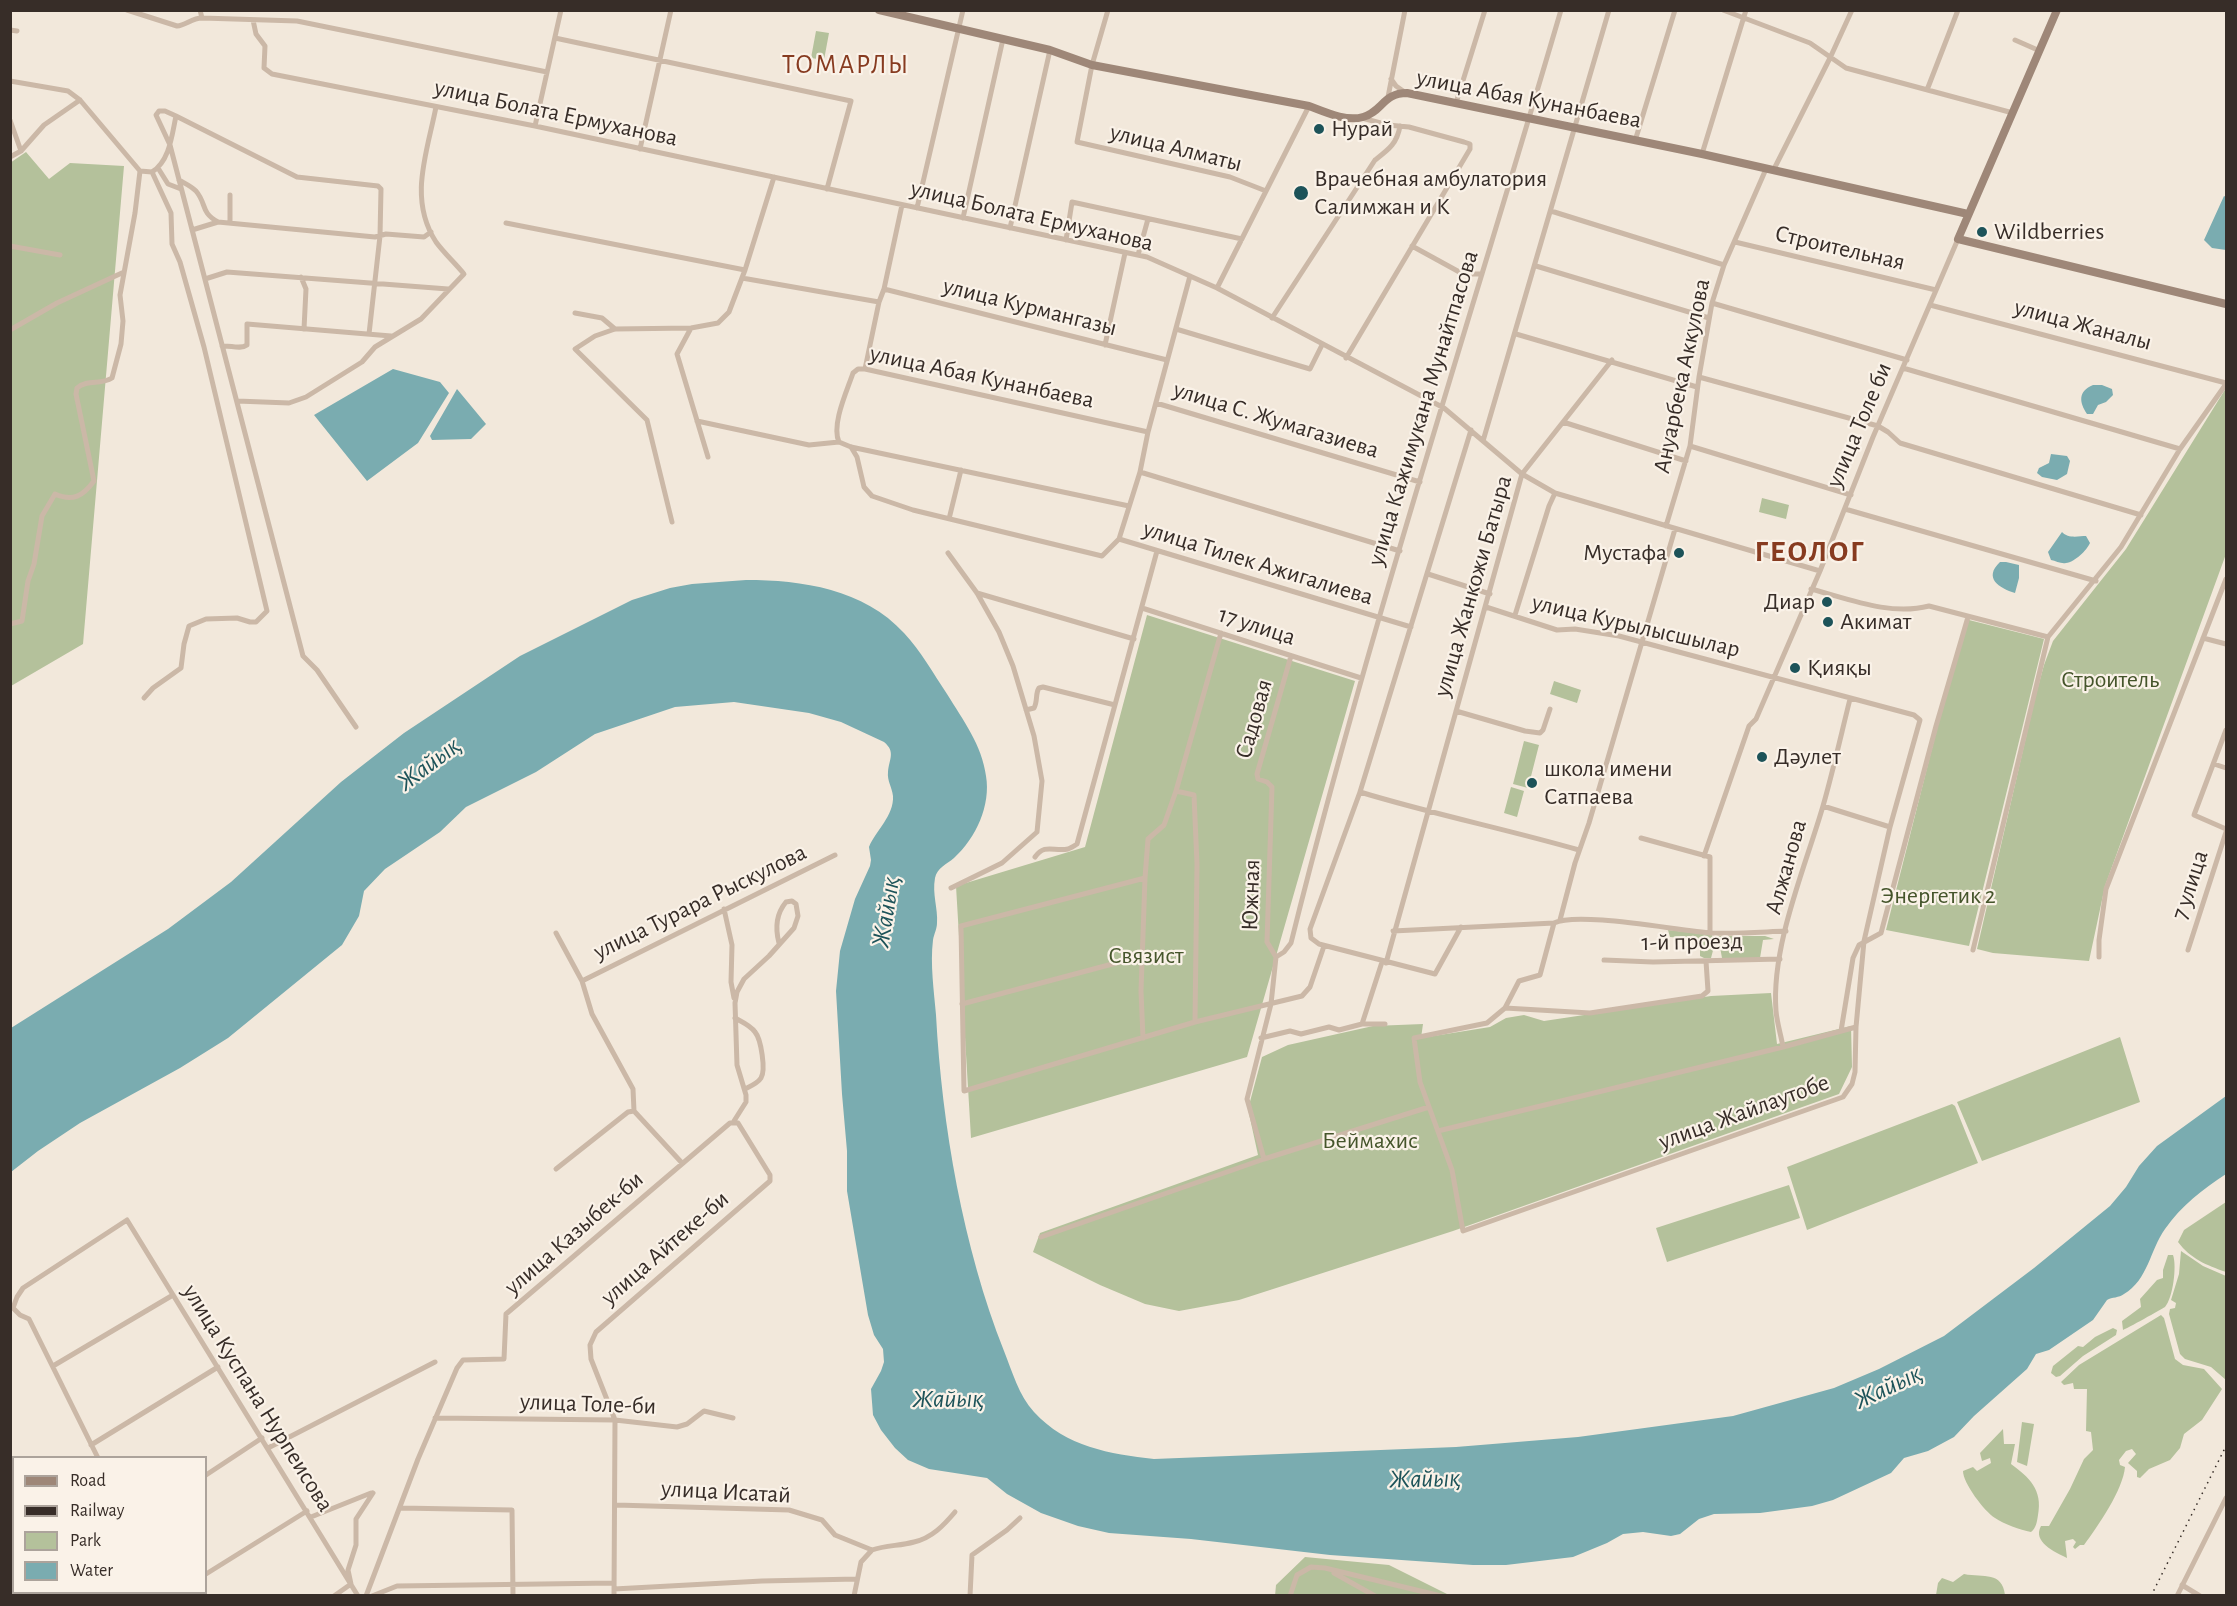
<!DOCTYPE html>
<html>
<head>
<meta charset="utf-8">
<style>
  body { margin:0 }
  #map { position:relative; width:2237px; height:1606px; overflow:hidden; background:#f2e8db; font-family:"Alegreya Sans",sans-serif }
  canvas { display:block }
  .frame { position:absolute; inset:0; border:12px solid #372d28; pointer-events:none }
  .legend { position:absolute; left:12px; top:1456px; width:195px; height:138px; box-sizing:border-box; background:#faf2e8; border:2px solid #aca39b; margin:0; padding:8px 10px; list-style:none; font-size:18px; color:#372d28 }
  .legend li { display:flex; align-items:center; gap:12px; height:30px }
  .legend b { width:30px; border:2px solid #aca39b }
</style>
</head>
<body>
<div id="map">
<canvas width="2237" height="1606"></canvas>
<div class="frame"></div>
<ul class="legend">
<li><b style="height:8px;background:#9e8778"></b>Road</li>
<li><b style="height:8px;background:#372d28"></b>Railway</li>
<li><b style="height:16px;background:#b4c19b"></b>Park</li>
<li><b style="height:16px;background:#7aacb0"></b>Water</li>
</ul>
</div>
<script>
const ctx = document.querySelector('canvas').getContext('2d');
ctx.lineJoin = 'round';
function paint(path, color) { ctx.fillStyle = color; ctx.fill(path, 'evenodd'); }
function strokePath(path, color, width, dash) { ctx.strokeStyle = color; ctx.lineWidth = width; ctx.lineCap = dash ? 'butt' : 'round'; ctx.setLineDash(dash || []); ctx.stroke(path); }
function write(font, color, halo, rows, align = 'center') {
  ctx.font = font + ' "Alegreya Sans",sans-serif'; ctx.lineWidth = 4.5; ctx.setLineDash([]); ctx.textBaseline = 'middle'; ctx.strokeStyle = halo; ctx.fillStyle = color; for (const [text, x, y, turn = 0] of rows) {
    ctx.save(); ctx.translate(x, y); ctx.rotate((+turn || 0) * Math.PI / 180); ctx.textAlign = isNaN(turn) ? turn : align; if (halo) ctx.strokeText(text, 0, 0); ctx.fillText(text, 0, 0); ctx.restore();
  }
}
const green = new Path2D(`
  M816,31l13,2 -5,27 -13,-2z
  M26,152l23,27 21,-16 54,3 -41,478 -72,42 -1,-523z
  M2226,388v166l-121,332 -16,75 -96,-8 -16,-4 58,-251 9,-33 9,-24 73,-92z
  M1762,498l27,7 -3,14 -27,-7z
  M1147,615l208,66 -108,376 -276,81 -15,-252 129,-39z
  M1969,620l75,19 -75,307 -83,-16 61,-241z
  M1554,681l27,9 -4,13 -27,-9z
  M1524,741l15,4 -11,43 -15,-4z
  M1511,787l13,4 -7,26 -13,-4z
  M1668,930l44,5 3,8 -4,15h-7l-4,-2v-13l-4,-4 -26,-2z
  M1718,936h47l9,3 -11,1 -3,18h-38z
  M1771,993l6,51 74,-18 1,41 -13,27 -386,137 -214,69 -60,11 -34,-7 -45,-19 -67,-33 7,-19 218,-78 -10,-46 14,-52 26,-12 85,-19 50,-2 -2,14 69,-11 16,-9 18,-3 20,6 167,-25z
  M2120,1037l20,65 -158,59 -25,-59z
  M1952,1104l3,2 23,57 -171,67 -20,-63z
  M1789,1185l11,33 -133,44 -11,-34z
  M2226,1202v70c-20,-7 -35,-13 -48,-30l6,-12z
  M2181,1251l22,15 23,10v104l-15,-13 -26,-8 -5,-5 -11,-40 1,-5 5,-1 1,-5 -5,-3 8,-26z
  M2168,1255h5c4,11 0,43 -8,52 -3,2 -39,22 -42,23l-1,-9 19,-14 -1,-8 17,-19 6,-2v-8z
  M2161,1315l3,3 11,41 8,6 21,4 18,20 -20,31 -18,14 -4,14 -10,12 -21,9 -9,9 -3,-1v-6l-9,-8 8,-9 -4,-5 -6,2 -7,9 1,5 5,2c-2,23 -27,59 -41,78h-4l-5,4 -2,-2 3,-5 -3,-3 -8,2 2,17c-12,-6 -35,-16 -26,-32h8l21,-37 14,-30 9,-9 -2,-18 -5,-1 1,-42h-13l-1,-6 -9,2 -3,-3 18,-17z
  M2113,1328l4,2 -1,5 -33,21 -23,20 -4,1 -5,-4 2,-7 25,-20 5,1 12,-10z
  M2022,1422l12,2 -7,42 -10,-4z
  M2003,1429l1,15h11l-4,20c18,13 32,26 27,51 -1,7 -2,13 -7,17 -11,-2 -27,-8 -36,-14 -11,-7 -32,-35 -32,-47l10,-4 4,4 14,-8 -1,-5 -8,3 -2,-8z
  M1305,1557l84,8 60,30 -174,1 1,-11z
  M1964,1574c20,4 38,-3 41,21h-69l2,-12 4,-5 11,4z`);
const water = new Path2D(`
  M2224,196l2,1v53l-14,-2 -8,-8z
  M393,369l47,13 9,11 -31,50 -51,38 -53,-66z
  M2093,385h9l10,4 1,6 -7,7 -8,3 -5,9h-6c-8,-12 -9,-23 6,-29z
  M457,389l29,35 -15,15 -39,1 -2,-4z
  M2051,454l16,2 3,5 -3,13 -10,6 -15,-3 -5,-4 2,-5 10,-5z
  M2062,532c6,7 17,4 24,4l4,7c-3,7 -15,19 -24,20 -5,1 -10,-2 -15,-3l-3,-8z
  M2000,562h6l13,3v13l-4,15c-16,-5 -32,-15 -15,-31z
  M746,580c56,0 118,9 158,53 17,18 29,40 43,61 16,26 35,51 39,82 5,29 -10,62 -32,82 -7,6 -17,10 -19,20 -3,16 3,30 2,45 0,6 -3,11 -4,17 -3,24 1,51 3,75 6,111 27,232 68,336 8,20 15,45 30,61 32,35 76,42 120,47l302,-12 122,-10 155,-21 101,-28 45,-19 65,-33 90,-68 76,-62 16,-19 13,-21 18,-20 69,-50v78c-23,15 -45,32 -61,55 -15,21 -17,51 -41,65 -5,4 -12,3 -17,6l-14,20 -44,30 -13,4 -9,15 -53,47 -20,21 -26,14 -24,7 -13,15 -58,27 -21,6 -52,7 -46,1 -15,5 -19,15 -9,2 -28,-4 -20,2 -16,9 -34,14 -67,8h-33l-143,-10 -139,-16 -82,-6 -31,-7 -37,-13 -34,-19 -20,-16 -58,-9 -21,-9 -13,-12 -14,-18 -8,-15 -2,-26 10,-18 3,-9 -1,-13 -9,-14 -6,-20 -21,-124v-40l-5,-57 -6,-103 4,-40 15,-52 15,-33 1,-6 -2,-13c7,-17 25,-31 24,-51 -1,-9 -6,-15 -5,-24 1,-13 8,-20 -4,-30l-43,-20 -32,-9 -75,-11 -59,5 -80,27 -59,38 -70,35 -26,25 -55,37 -21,22 -5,25 -17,29 -114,93 -48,30 -100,55 -42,28 -27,21v-144l157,-99 63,-47 110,-100 63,-49 116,-77 112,-56 38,-12 22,-4z`);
const street = new Path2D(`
  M127,10l50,16c9,-1 15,-8 25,-8
  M200,10l2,8 95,3 250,51
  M1108,10l-16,55 -15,77 153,35 36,14
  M1723,10l87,33 36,25 167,45
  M253,20l3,14 9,12 -1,22 8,6 263,52 612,131 70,31 227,120 78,66 33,19 265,78
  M10,30l7,1
  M555,38l296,63 -24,88
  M2015,40l25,11
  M1391,79l5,7 10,7
  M10,81l58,10 12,9 60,71 -5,42 -15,82 3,26 -2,23 -9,34c-11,7 -25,1 -35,10l-1,6 18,87c-11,15 -21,21 -39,13l-13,22 -8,48 -6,17 -6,40 -12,3
  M1927,90l31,-80
  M1388,97l17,-87
  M1456,103l29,-93
  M10,120l11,31
  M535,126l26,-116
  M1635,141l40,-131
  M640,149l31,-139
  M1702,154l44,-144
  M10,157l11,-6 23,-26 36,-25
  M158,168l10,16 13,5
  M140,171l12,1c18,-11 20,-38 24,-56
  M1773,171l57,-113 22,-48
  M179,180c5,3 12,6 17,11 11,13 4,21 22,31
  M917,208l46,-198
  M1551,211l173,54
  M963,218l40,-179
  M230,223v-28
  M506,223l239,47
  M1010,228l40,-178
  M192,230l26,-8 157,15 11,-3 38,3 7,-5
  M1066,240l6,-38 170,37
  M1735,242l201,48
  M10,246l50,9
  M1412,246l51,28h19
  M1138,255l10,-36
  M1536,266l173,52
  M301,277l5,12 -2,40
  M742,278l137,24
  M205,279l22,-7 221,17
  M1217,288l92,-182
  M884,289l283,71
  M1712,303l195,57
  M1930,305l296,78
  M575,313l27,5 13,11
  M1272,318l103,-158c13,-10 22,-16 25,-34
  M691,328l-14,26 31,103
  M1176,329l134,40 12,-24
  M10,330l47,-27 67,-31
  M1516,334l181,53
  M1105,345l20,-92
  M222,346c8,-1 18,4 25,-1v-21l144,12
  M1346,358l124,-209v-5l-6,-2 -55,-15 -21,-2 -26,-7
  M1903,368l277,81
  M865,369l14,-67 5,-13 18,-84
  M1699,377l179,49 10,6 12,11 241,72
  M237,401l52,2 17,-6 56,-35 13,-15 46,-28 43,-45c-9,-11 -20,-21 -28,-32 -28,-43 -9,-89 0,-135
  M1156,403l264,79
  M697,421l112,24 30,-3
  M1563,422l123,39
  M1483,441l126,-431
  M1690,446l161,49
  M851,447l6,10 7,30 8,9 41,14 189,46 17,-17 21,-67 8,-40 42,-156
  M1140,472l260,79
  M1129,506l-278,-59 -12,-5c-8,-17 8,-51 14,-69l5,-4h7l283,63
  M1845,509l251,72
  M949,519l12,-49
  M672,522l-25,-102 -72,-71 20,-13 20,-7 76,-1 27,-5 11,-11 16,-42 29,-93
  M1666,526l24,-80 9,-69 13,-74 12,-38 42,-96
  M1119,539l292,88
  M948,553l29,40 22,39 14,34 21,70 8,45 -5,51 -35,31 -51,25
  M1428,574l62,20
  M1811,589c38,10 79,27 118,17l119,31
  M977,593l157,46
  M1486,607l71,23 18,-1 44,7 295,79 6,5 -30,107 -26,114 -8,86 -1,45 -3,12 -9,13 -380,134 -11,-61 -32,-88 -6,-44 73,-15 18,-15 85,5 112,-17 6,-5 -2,-30
  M1142,608l219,70
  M1515,615l34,-109 6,-13
  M2203,638l23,6
  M144,698l9,-10 28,-20 3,-24 5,-18 17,-7 31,-1 13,4h6l11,-11 -63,-264 -24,-85 -8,-18 -1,-31 -19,-41
  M1026,710l8,-2c4,-7 1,-14 5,-20l4,-1 72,18
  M1456,711l69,20 15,2 3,-3 7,-21
  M356,727l-39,-57 -14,-14 -133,-511 -14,-30 3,-4h6l11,5 121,61 81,9 3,3 -1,47 -11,98
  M2226,730l-32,85 32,14
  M2214,764l12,4
  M1176,791l45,-158
  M1360,792c72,22 146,37 219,58
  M1823,806l67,21
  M1641,838l69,19v76
  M1704,856l45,-130 7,-7 64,-148 53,-134 85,-198
  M1035,857c10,-14 19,-5 33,-8 3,-1 6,-3 9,-5l80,-293
  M1145,878l3,-39 16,-14 12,-34 18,4 3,69 -2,158
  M724,909l8,36 -1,37 3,16
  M1560,920l15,-57 14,-40 86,-294
  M1461,927l-26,47 -116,-30 -8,-6 -1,-9 50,-137 111,-362
  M1393,931l161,-8c24,-12 125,8 158,10 25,1 49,-1 74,-2
  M556,933l26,48 10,33 41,75 1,22 48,52
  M1973,950l75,-313 73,-90 59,-98 46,-65
  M2188,950l38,-118
  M1276,957l8,-5 7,-9c78,-314 179,-622 270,-933
  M2099,957v-17l7,-51 120,-310
  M1604,960l49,2 127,-3
  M1386,963l136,-489 90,-114
  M582,981l253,-126
  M962,1004l173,-46 7,2
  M1505,1008l14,-27 21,-6 14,-52
  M735,1018c7,4 15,7 20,14 6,7 11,38 6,46 -3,5 -10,8 -16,11
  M1362,1024l20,-62
  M1841,1031l12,-73 6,-13 22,-12 55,-207 32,-109
  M1143,1038l-2,-47 4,-113 -184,48 3,165 231,-69 107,-26 8,-9 14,-41
  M1261,1038l29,-7 11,3 28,-7 10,3 23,-6h23
  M1783,1047c-2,-12 -6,-24 -7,-36 -5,-65 29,-143 47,-205 10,-35 18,-71 27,-107
  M734,1121l12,-19v-7l-9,-30 -2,-62 2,-11 7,-13 25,-23 25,-28 4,-12 -2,-12 -4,-3 -6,1c-10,12 -11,26 -7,41
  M1438,1131l345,-84 73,-20
  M1264,1159l-17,-60 24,-95 5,-47 -9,-15 5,-155 -5,-5 -9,-3 -1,-5 34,-118
  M556,1169l72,-57 6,-1
  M1041,1237l223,-78 165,-52
  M53,1366l120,-71
  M435,1418l180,2 62,7 10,-3 17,-13 29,7
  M91,1445l127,-78
  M268,1448l167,-86
  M98,1458l-69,-139 -9,-4 -7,-7 4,-11 6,-9 104,-68 231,376
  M206,1475l56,-37
  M616,1505l173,5 33,10 13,15 37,15c14,-5 28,-4 42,-8 18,-4 30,-17 41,-30
  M400,1508l112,2 1,86
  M311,1517l60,-24
  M1334,1573l41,23
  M206,1574l101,-63
  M2182,1585l18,11
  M614,1589l148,-8 95,-2
  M174,1592l2,4
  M334,1596l17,-12 -3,-14 8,-25v-26l17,-26
  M366,1596l52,-137 39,-91 6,-8 41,-1 2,-45 224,-191h8l32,52v6l-174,151 -6,13 1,14 24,61 -1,176
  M372,1596l25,-10 217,-3
  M854,1596l7,-34 11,-12
  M970,1596l2,-41 35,-25 13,-12
  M1290,1596l7,-21 14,-8 14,1 116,28
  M2177,1596l49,-98`);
const secondary = new Path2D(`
  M879,10l171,40 42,15 217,41c16,6 37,16 54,11 19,-5 20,-24 44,-24l295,61 266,60
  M2057,10l-99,229 268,65`);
const rail = new Path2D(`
  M2151,1596l75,-150`);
const markers = [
  [1319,129,6,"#1d5359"],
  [1301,193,8,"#1d5359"],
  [1982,232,6,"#1d5359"],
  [1679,553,6,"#1d5359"],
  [1827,602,6,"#1d5359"],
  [1828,622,6,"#1d5359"],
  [1795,668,6,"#1d5359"],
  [1762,757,6,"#1d5359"],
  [1532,783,6,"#1d5359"]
];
const streetNames = [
  ["улица Абая Кунанбаева",1529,99,11],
  ["улица Болата Ермуханова",556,113,12],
  ["улица Алматы",1176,148,14],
  ["улица Болата Ермуханова",1032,216,13],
  ["Строительная",1840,248,13],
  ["улица Курмангазы",1030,307,14],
  ["улица Жаналы",2083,325,15],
  ["Ануарбека Аккулова",1682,376,-78],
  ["улица Абая Кунанбаева",982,377,12],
  ["улица Кажимукана Мунайтпасова",1423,408,-73],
  ["улица С. Жумагазиева",1276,420,17],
  ["улица Толе би",1859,425,-67],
  ["улица Тилек Ажигалиева",1258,563,17],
  ["улица Жанкожи Батыра",1473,586,-74],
  ["17 улица",1257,626,18],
  ["улица Курылысшылар",1636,626,13],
  ["Садовая",1254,719,-74],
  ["Алжанова",1786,867,-74],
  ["7 улица",2190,885,-72],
  ["Южная",1251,895,-88],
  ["улица Турара Рыскулова",700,902,-26],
  ["1-й проезд",1692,942,-1],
  ["улица Жайлаутобе",1744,1112,-20],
  ["улица Казыбек-би",574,1233,-41],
  ["улица Айтеке-би",665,1248,-41],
  ["улица Куспана Нурпеисова",258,1398,58],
  ["улица Толе-би",588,1404,2],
  ["улица Исатай",726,1492,3]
];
const poiNames = [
  ["Нурай",1331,129],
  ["Врачебная амбулатория",1314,179],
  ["Салимжан и К",1314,207],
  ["Wildberries",1994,232],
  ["Мустафа",1667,553,"right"],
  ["Диар",1815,602,"right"],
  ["Акимат",1840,622],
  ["Қияқы",1807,668],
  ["Дәулет",1774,757],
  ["школа имени",1544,769],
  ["Сатпаева",1544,797]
];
const parkNames = [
  ["Строитель",2110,680],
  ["Энергетик 2",1938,896],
  ["Связист",1146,956],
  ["Беймахис",1370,1141]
];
const waterNames = [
  ["Жайық",429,764,-37],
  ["Жайық",886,912,-81],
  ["Жайық",1888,1387,-25],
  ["Жайық",948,1399],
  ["Жайық",1425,1479,-1]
];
const quarterNames = [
  ["ТОМАРЛЫ",846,65]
];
const districtNames = [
  ["ГЕОЛОГ",1810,552]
];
paint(green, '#b4c19b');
paint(water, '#7aacb0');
strokePath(street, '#cbb8a7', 5);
strokePath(secondary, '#9e8778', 8);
strokePath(rail, '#372d28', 1.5, [1.5, 4.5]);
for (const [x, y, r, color] of markers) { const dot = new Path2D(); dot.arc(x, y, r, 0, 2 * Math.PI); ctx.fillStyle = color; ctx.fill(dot); strokePath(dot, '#faf2e8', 2); }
write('24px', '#372d28', '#faf2e8', streetNames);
write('24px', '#372d28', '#faf2e8', poiNames, 'left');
write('24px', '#45552b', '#faf2e8', parkNames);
write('italic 26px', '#1d5359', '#faf2e8', waterNames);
ctx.letterSpacing = '1.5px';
write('27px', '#873b20', '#faf2e8', quarterNames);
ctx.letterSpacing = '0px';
ctx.letterSpacing = '1.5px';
write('bold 30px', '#873b20', '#faf2e8', districtNames);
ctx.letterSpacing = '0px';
</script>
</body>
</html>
